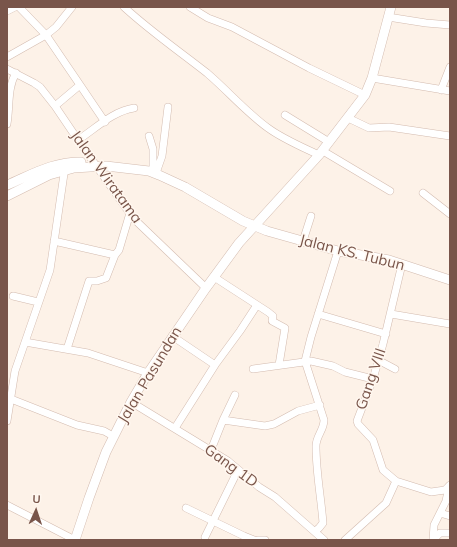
<!DOCTYPE html>
<html>
<head>
<meta charset="utf-8">
<style>
  body { margin:0 }
  #map { position:relative; width:457px; height:547px; overflow:hidden; background:#fdf2e8; font-family:Mulish,sans-serif }
  canvas { display:block }
  .frame { position:absolute; inset:0; border:8px solid #79554a; pointer-events:none }
  .north { position:absolute; left:16px; top:491px; width:40px; height:40px; -webkit-text-stroke:3px #fff7ef; paint-order:stroke; rotate:3deg; font-size:11px; font-weight:700; line-height:16px; text-align:center; color:#79554a }
  .north::after { content:''; display:block; margin:auto; width:14px; height:18px; background:#79554a; clip-path:polygon(50% 0,100% 100%,50% 72%,0 100%) }
</style>
</head>
<body>
<div id="map">
<canvas width="457" height="547"></canvas>
<div class="frame"></div>
<div class="north">U</div>
</div>
<script>
const ctx = document.querySelector('canvas').getContext('2d');
ctx.lineJoin = 'round';
function strokePath(path, color, width, dash) { ctx.strokeStyle = color; ctx.lineWidth = width; ctx.lineCap = dash ? 'butt' : 'round'; ctx.setLineDash(dash || []); ctx.stroke(path); }
function write(font, color, halo, rows, align = 'center') {
  ctx.font = font + ' Mulish,sans-serif'; ctx.lineWidth = 3; ctx.setLineDash([]); ctx.textBaseline = 'middle'; ctx.strokeStyle = halo; ctx.fillStyle = color; for (const [text, x, y, turn = 0] of rows) {
    ctx.save(); ctx.translate(x, y); ctx.rotate((+turn || 0) * Math.PI / 180); ctx.textAlign = isNaN(turn) ? turn : align; if (halo) ctx.strokeText(text, 0, 0); ctx.fillText(text, 0, 0); ctx.restore();
  }
}
const minor = new Path2D(`
  M19,7l27,28 34,50 -25,21
  M124,7c26,24 55,44 83,66 21,18 39,39 61,55 15,11 34,19 51,27
  M190,7l18,11 24,9 77,41 56,27
  M7,11l8,-4
  M388,17l38,6 24,2
  M7,57l39,-22 10,-8 16,-20
  M7,69l27,14 6,4 15,19 23,34 55,78 73,70
  M372,78l78,13
  M80,85l25,37
  M441,90l9,-23
  M285,115l44,27
  M348,118l21,10 20,-1 61,9
  M7,124c3,-17 0,-36 9,-51
  M149,136l4,13v23
  M78,140c17,-11 35,-29 56,-32
  M323,151l67,40
  M156,173l6,-17 6,-49
  M423,193l27,21
  M54,241l61,14 4,-5 11,-37
  M303,241l8,-25
  M402,264l-19,80 -10,35 -16,42 1,3 15,16 10,30 13,11 35,11 14,-2 5,-5
  M214,277l54,35 5,4 -1,5 13,7 -6,37
  M13,296l25,6
  M318,314l68,20
  M391,314l59,10
  M172,336l43,29
  M25,342l63,11 60,20
  M67,349l22,-68h8l9,-3 9,-23
  M378,360l17,9
  M253,369l58,-8 22,5 12,6 28,7
  M11,399l66,26 27,6 9,5
  M131,402l97,59 31,26 16,10 49,43
  M223,420l12,-25
  M7,421l8,-50 35,-101 15,-103
  M175,428l40,-63 25,-34 17,-26
  M211,450l12,-30 42,6 9,-2 24,-13 22,-6
  M7,505l68,35
  M186,508l58,28 10,4
  M440,513l10,3
  M315,531l4,-3 4,-5c-2,-26 -7,-51 -7,-77 0,-10 8,-16 8,-26l-19,-59 6,-24 27,-86
  M205,537l33,-67
  M258,540h7
  M345,540l41,-37 10,-22
  M433,540l1,-15 12,-24 3,-15
  M433,540l7,-7h10`);
const tertiary = new Path2D(`
  M7,185c26,-11 45,-23 74,-23
  M7,196l42,-21 25,-7 32,-2 43,5 10,4 26,12 58,34 24,10 71,20 51,9 61,20
  M75,540l14,-42 17,-46 25,-50 17,-29 58,-85 33,-45 80,-88 46,-60 7,-17 19,-71`);
const streetNames = [
  ["Jalan Wiratama",106,177,54],
  ["Jalan KS. Tubun",352,253,14],
  ["Jalan Pasundan",150,375,-59],
  ["Gang VIII",371,379,-71],
  ["Gang 1D",231,466,36]
];
strokePath(minor, '#d3bbaf', 8);
strokePath(tertiary, '#d3bbaf', 10);
strokePath(minor, '#fff', 7);
strokePath(tertiary, '#fff', 9);
write('15px', '#79554a', '#fff7ef', streetNames);
</script>
</body>
</html>
